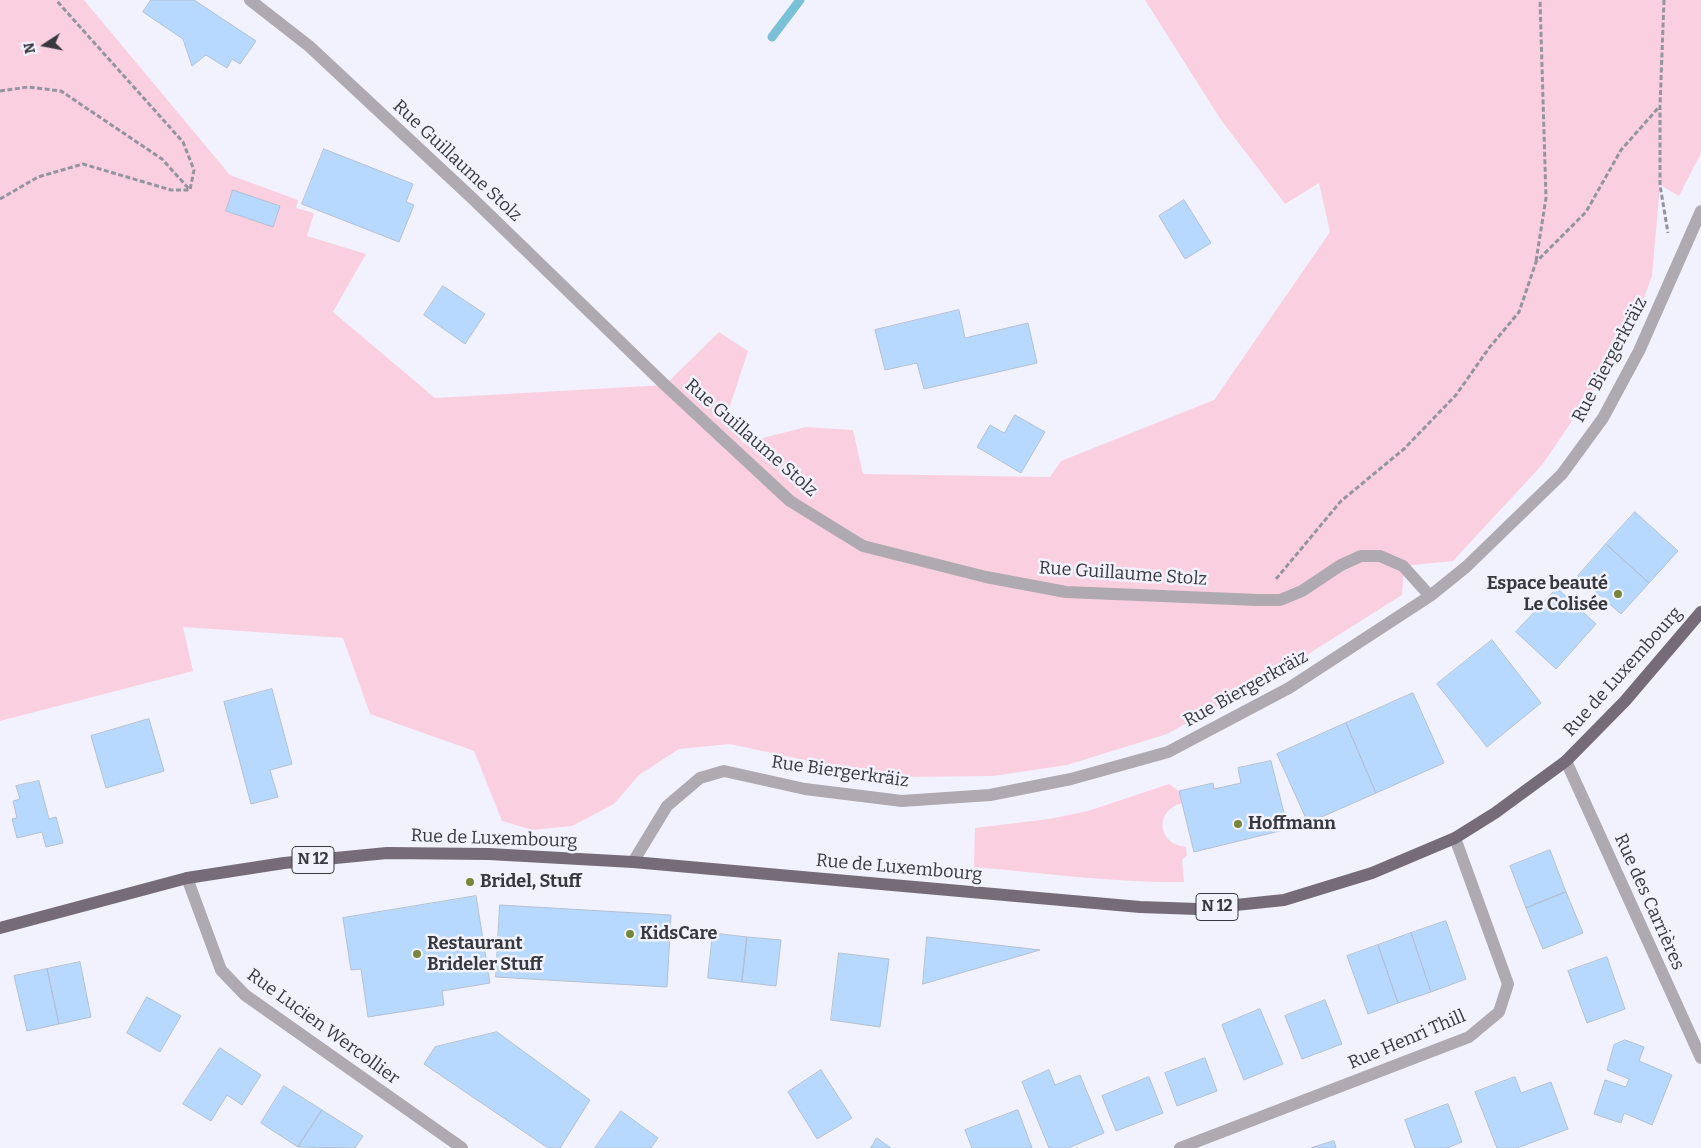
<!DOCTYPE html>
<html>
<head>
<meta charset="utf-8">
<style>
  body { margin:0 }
  #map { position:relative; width:1701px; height:1148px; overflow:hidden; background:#f2f2fe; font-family:Bitter,serif }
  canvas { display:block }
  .north { position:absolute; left:20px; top:20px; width:50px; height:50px; -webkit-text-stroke:4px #f2f2fe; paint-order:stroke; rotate:259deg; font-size:14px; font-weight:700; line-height:20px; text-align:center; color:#38383f }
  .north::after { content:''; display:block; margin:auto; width:18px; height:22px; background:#38383f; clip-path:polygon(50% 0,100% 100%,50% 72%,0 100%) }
</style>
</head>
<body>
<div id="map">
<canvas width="1701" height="1148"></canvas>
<div class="north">N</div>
</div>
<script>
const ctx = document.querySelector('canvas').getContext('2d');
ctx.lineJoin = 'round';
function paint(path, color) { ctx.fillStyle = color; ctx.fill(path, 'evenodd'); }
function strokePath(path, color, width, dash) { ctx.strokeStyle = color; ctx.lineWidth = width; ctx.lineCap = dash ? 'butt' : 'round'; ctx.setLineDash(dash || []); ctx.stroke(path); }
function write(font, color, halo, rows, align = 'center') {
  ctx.font = font + ' Bitter,serif'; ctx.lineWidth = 5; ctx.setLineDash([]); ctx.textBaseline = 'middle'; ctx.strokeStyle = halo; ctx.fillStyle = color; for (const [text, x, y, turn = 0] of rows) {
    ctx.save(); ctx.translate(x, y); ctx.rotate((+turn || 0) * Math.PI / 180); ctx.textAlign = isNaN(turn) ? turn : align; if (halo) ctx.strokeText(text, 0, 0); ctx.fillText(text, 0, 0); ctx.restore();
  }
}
const green = new Path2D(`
  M0,0h84l146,175 68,25 -2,8 18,5 -7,23 59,18 -33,58 102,86 230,-13 54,-53 29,19 -22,67 17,25 63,-16 47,3 10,44 187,3 11,-16 153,-61 116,-168 -11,-49 -34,21 -64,-84 -76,-120h556v153l-22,43 -19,-11 -8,91 -23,62 -87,127 -89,96 -49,5 -2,29 -119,75 -116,64 -100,31 -74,11 -91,1 -79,-13 -93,-20 -51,5 -40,26 -25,29 -42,22 -40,4 -30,-9 -28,-70 -104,-37 -27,-76 -160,-11 10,44 -193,50z
  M1169,784l10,7 3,12c-28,8 -25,41 4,44l1,8 -5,5 2,22c-70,1 -140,-9 -210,-15l1,-39 74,-9 39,-8z`);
const stream = new Path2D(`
  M772,37l28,-37`);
const building = new Path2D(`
  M151,0h43l62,41 -16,23 -8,-5 -5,9 -21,-13 -14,11 -9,-27 -40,-27z
  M324,149l89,35 -7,18 8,3 -15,37 -97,-38z
  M233,190l47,16 -7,21 -47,-16z
  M1184,200l27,43 -26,16 -26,-43z
  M443,286l42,28 -20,30 -41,-29z
  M959,310l6,28 63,-15 9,40 -113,26 -7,-26 -32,7 -10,-40z
  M1015,415l30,17 -24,41 -44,-26 13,-22 14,8z
  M1635,512l43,39 -29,32 -43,-39z
  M1606,544l43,39 -28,31 -43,-38z
  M1557,588l39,36 -40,45 -40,-37z
  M1492,640l49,63 -54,44 -50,-63z
  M272,689l20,75 -22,6 8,27 -27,7 -27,-102z
  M1413,693l31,70 -68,30 -30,-70z
  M149,719l15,52 -58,17 -15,-52z
  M1346,723l30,70 -68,30 -31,-69z
  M1271,761l17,68 -94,23 -15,-61 34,-8 1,6 27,-6 -3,-15z
  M39,781l10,38 7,-2 7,26 -17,4 -4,-15 -25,6 -5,-19 5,-1 -4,-17 7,-2 -4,-13z
  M1550,850l16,42 -40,16 -16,-42z
  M1566,892l17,41 -40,16 -17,-41z
  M476,896l14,87 -48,8 2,14 -76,12 -7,-48 -10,1 -8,-52z
  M500,905l171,10 -4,72 -171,-10z
  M1446,921l20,58 -35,13 -20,-59z
  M713,933l34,4 -5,45 -34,-4z
  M1411,933l20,59 -33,11 -20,-58z
  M747,937l34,3 -5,46 -34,-4z
  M927,937l113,13 -117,34z
  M1378,945l20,58 -30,11 -21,-58z
  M839,953l50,6 -9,68 -49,-7z
  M1607,957l18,52 -38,14 -19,-52z
  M80,962l11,55 -32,7 -12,-55z
  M47,969l12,55 -32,7 -13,-55z
  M147,997l34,19 -21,36 -33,-19z
  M1325,1000l17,44 -40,15 -17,-43z
  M1260,1009l23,55 -39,16 -22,-55z
  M497,1032l93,68 -30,48h-12l-124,-84 11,-17z
  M1625,1040l19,7 -5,14 33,14 -20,50 -28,-12 -3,10 -27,-9 11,-34 21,7 3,-8 -22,-9 7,-25z
  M220,1048l41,27 -19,30 -15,-10 -16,26 -28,-17z
  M1205,1058l12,33 -40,15 -12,-33z
  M821,1070l31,48 -35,21 -29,-47z
  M1049,1070l6,15 25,-10 24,58 -36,15h-19l-27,-66z
  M1149,1077l14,36 -47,18 -14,-35z
  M1515,1077l6,16 30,-11 17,47 -51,19h-20l-22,-56z
  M284,1086l38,24 -24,37 -37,-24z
  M1448,1104l14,38 -15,6h-32l-10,-28z
  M322,1110l41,26 -8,12 -57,-1z
  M1018,1110l14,38h-60l-7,-18z
  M621,1111l37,27 -7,10h-56z
  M877,1138l14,10h-20z
  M1334,1141l2,7h-25z`);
const path = new Path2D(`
  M1664,0l-4,106v79l8,48
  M0,91l28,-4 33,4 101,68 28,31
  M0,199l38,-22 45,-13 88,26h19l4,-20 -11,-28 -127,-142
  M1536,261l10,-63 -6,-198
  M1276,579l65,-78 63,-52 52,-54 33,-47 30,-36 17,-50 50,-50 35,-62 39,-44`);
const minor = new Path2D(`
  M250,0l59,46 163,152 193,187 125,116 73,45 123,31 80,15 192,8h22l22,-9 39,-26 20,-9h19l23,10 27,30
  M1566,761l135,297
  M633,862l34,-56 33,-28 24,-7 81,18 97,12 88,-6 81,-16 97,-27 121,-64 141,-92 36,-29 96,-93 41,-56 36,-67 62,-140
  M187,878l34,92 24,25 217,153
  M1180,1148l289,-111 30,-25 9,-28 -53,-146`);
const major = new Path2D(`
  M0,928l187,-50 97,-15 103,-10 102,1 144,8 507,45 57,2 87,-9 88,-27 83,-35 40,-25 71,-52 59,-60 76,-89`);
const markers = [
  [1618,594,5,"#768737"],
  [1238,824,5,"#768737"],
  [470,882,5,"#768737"],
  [630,934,5,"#768737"],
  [417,954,5,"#768737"]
];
const shields = [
  [313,860,42],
  [1217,907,42]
];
const shieldNames = [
  ["N 12",313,860],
  ["N 12",1217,907]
];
const streetNames = [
  ["Rue Guillaume Stolz",457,161,43],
  ["Rue Biergerkräiz",1610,360,-62],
  ["Rue Guillaume Stolz",751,438,41],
  ["Rue Guillaume Stolz",1123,574,4],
  ["Rue de Luxembourg",1623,672,-48],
  ["Rue Biergerkräiz",1246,689,-29],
  ["Rue Biergerkräiz",840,772,8],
  ["Rue de Luxembourg",494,839,2],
  ["Rue de Luxembourg",899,868,5],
  ["Rue des Carrières",1649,902,66],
  ["Rue Lucien Wercollier",323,1027,36],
  ["Rue Henri Thill",1407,1040,-23]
];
const poiNames = [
  ["Espace beauté",1608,584,"right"],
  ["Le Colisée",1608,605,"right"],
  ["Hoffmann",1248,824],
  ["Bridel, Stuff",480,882],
  ["KidsCare",640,934],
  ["Restaurant",427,944],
  ["Brideler Stuff",427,965]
];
paint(green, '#fad0e1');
strokePath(stream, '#79c1d7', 9);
paint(building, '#b8d9ff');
strokePath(building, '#b2c0d0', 1);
strokePath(path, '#94949e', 3, [5, 2.5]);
strokePath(minor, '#afa9b1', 12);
strokePath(major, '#766c79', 12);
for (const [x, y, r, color] of markers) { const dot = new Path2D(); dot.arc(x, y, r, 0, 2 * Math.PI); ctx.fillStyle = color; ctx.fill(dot); strokePath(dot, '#f2f2fe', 2); }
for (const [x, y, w] of shields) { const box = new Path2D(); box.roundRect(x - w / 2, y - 13.5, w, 27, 4); ctx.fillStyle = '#f2f2fe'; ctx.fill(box); strokePath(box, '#38383f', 1); }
write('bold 16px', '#38383f', null, shieldNames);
write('18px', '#38383f', '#f2f2fe', streetNames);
write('bold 18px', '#38383f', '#f2f2fe', poiNames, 'left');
</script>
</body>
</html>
